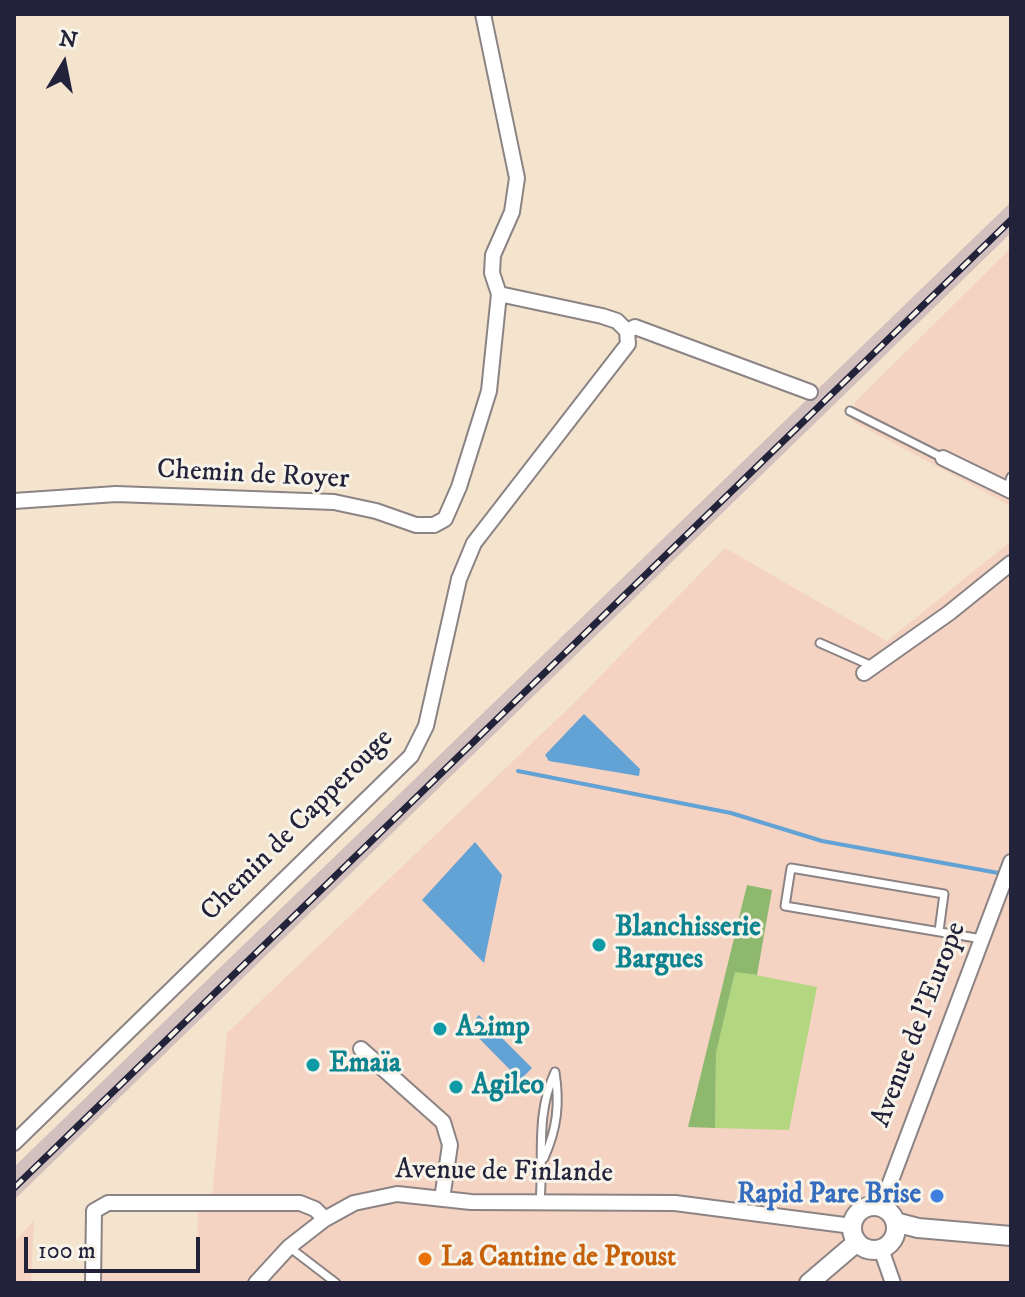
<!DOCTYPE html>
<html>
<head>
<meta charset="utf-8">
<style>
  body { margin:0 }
  #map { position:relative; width:1025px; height:1297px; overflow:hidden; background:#f4e4cd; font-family:"IM FELL DW Pica",serif }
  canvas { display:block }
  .frame { position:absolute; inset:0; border:16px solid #22223b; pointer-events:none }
  .north { position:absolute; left:24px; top:24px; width:80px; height:80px; -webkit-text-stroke:6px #f7f3e8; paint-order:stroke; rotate:10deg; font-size:22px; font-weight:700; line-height:32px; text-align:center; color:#22223b }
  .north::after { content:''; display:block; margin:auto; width:28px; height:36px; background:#22223b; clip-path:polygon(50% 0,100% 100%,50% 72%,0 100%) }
  .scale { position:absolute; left:24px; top:1237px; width:176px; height:36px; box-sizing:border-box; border:4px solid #22223b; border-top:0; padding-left:10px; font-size:24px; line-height:28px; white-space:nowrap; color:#22223b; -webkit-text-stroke:6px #f7f3e8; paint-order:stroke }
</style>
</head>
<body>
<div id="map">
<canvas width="1025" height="1297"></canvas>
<div class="frame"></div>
<div class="north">N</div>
<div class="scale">100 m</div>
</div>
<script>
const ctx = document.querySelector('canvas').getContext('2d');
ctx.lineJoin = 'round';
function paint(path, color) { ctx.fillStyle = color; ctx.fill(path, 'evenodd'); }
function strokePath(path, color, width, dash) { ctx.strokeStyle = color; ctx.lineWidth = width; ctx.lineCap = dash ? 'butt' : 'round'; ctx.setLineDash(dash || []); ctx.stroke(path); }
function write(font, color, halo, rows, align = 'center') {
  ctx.font = font + ' "IM FELL DW Pica",serif'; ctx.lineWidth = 6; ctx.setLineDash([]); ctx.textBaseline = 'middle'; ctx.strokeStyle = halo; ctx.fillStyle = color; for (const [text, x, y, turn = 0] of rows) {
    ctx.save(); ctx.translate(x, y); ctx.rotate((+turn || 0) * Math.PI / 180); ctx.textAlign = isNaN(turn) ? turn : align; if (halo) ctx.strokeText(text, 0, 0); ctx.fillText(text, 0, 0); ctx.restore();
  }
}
const built = new Path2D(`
  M1011,248v258l-159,-85 3,-19z
  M1011,541v742h-914l-1,-12 101,1 1,-73 14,-1 15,-165 347,-330 151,-155 162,93z
  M34,1220l-3,63h-17v-40z`);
const industrial = new Path2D(`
  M1011,202v31l-997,967v-33z`);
const green = new Path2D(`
  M735,971l82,16 -28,143 -74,-2 1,-75z`);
const forest = new Path2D(`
  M747,885l25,5 -15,85 -22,-3 -19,81 -1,75 -27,-1z`);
const water = new Path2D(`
  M584,714l56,55 -1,7 -90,-15 -4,-6z
  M475,842l27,33 -18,88 -62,-63z
  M479,1015l53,53 -12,12 -52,-53z`);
const stream = new Path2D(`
  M518,771l213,42 91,28 182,33`);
const lane = new Path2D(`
  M850,411l93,47
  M1007,489l4,-12
  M820,643l52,23
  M939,931l5,-37 -153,-26 -6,38 197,33
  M540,1202c4,-45 -5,-87 15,-130 5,32 2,57 -11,86
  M289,1247l47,36`);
const street = new Path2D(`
  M483,14l34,164 -5,34 -19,43 -1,18 7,21 103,22 15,5 10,10 8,-4 175,65
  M943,458l68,33
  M14,501l102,-7 218,8 42,9 40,14h18l11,-6 14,-32 30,-96 10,-97
  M864,673l85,-60 62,-50
  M361,1049l82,73 7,23 -8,54
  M14,1143l397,-387 15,-30 33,-147 15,-36 154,-199 -1,-13
  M881,1207l130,-345
  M881,1249l12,34
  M93,1283l1,-72 14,-8h192l15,6 10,10
  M256,1283l33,-36 36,-28 29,-16 43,-9 74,8 204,1 177,23`);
const secondary = new Path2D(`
  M852 1228a22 22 0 1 1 44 0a22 22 0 1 1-44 0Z
  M895,1222l23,6 93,8
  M809,1283l48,-41`);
const rail = new Path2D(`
  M14,1188l997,-968`);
const markers = [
  [599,945,8,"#0f9aa8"],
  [440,1029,8,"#0f9aa8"],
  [313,1065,8,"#0f9aa8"],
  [456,1087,8,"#0f9aa8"],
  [937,1196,8,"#3f7fe0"],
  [425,1259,8,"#e8710a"]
];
const streetNames = [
  ["Chemin de Royer",253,476,3],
  ["Chemin de Capperouge",298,826,-45],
  ["Avenue de l'Europe",920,1025,-69],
  ["Avenue de Finlande",504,1173,1]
];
const cultureNames = [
  ["Blanchisserie",615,929],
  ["Bargues",615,961],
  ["A2imp",456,1029],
  ["Emaïa",329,1065],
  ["Agileo",472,1087]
];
const shopNames = [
  ["Rapid Pare Brise",921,1196]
];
const foodNames = [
  ["La Cantine de Proust",441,1259]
];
paint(built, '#f5d3c2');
paint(industrial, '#d1c0bd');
paint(green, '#b2d780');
paint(forest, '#8db86e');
paint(water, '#62a2d5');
strokePath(stream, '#62a2d5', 4);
strokePath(lane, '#8b8384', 11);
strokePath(street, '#8b8384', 18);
strokePath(secondary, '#8b8384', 22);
strokePath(lane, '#fff', 7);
strokePath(street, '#fff', 14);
strokePath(secondary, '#fff', 18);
strokePath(rail, '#22223b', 7);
strokePath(rail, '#f7f3e8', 4, [12]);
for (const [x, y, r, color] of markers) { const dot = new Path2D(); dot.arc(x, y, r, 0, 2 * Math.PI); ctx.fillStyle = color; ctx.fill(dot); strokePath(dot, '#f7f3e8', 3); }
write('28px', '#22223b', '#f7f3e8', streetNames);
write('bold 28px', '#0d838f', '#f7f3e8', cultureNames, 'left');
write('bold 28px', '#366cbe', '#f7f3e8', shopNames, 'right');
write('bold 28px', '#c56008', '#f7f3e8', foodNames, 'left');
</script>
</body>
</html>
